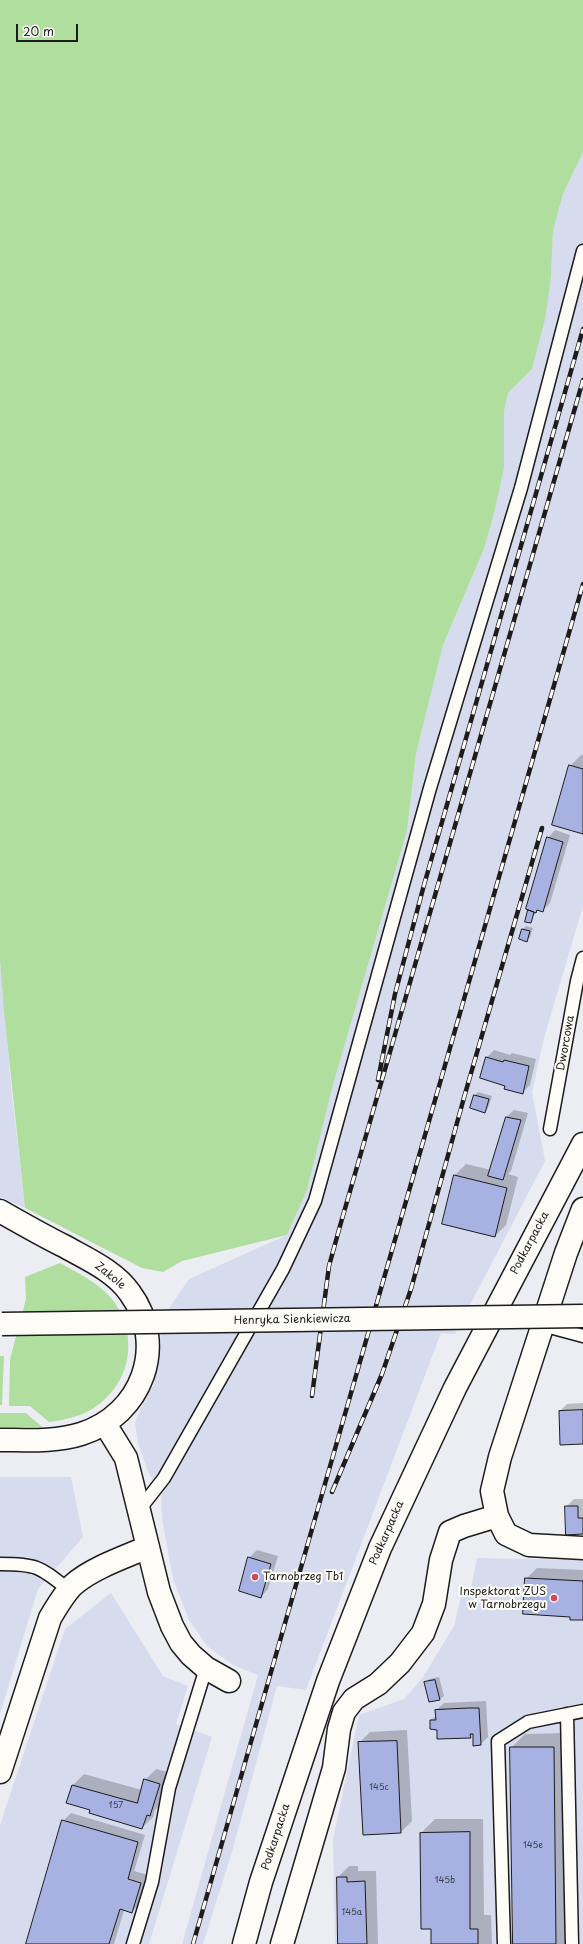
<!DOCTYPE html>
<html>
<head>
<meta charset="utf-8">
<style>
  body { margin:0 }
  #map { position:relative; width:583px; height:1944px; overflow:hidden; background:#ecedf3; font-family:"Playpen Sans",sans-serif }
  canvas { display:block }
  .scale { position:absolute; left:16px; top:24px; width:62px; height:18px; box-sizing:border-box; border:2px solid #1c1c1c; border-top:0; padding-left:5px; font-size:12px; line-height:14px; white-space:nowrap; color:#1c1c1c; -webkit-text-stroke:3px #fdfcf7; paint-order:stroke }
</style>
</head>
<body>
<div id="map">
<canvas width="583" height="1944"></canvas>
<div class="scale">20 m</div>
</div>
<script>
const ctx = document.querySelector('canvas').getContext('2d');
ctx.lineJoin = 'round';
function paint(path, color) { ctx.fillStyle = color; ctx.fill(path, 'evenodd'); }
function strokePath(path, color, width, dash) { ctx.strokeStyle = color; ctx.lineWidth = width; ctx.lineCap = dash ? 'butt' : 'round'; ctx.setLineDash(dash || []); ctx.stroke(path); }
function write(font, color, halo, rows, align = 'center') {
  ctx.font = font + ' "Playpen Sans",sans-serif'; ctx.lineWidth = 4; ctx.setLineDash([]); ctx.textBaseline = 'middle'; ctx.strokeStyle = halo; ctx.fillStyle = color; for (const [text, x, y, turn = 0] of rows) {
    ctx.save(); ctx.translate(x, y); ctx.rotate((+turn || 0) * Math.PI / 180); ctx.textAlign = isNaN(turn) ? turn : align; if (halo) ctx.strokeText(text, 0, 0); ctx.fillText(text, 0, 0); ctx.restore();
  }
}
const built = new Path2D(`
  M583,152v754l-39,132 -12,54 13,69 -90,173 -14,-1 -135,357 -29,-4 -45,166 -29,92h-21l76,-269 -25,-10 -26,-19 -18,-26 -16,-41 -11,-60 -1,-28 -13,-19 -10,-29 -3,-20 5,-13 14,-26 9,-67 26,-38 98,-44 20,-45 26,-105 74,-254 9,-77 27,-109 41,-96 20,-81v-56l4,-19 24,-24 19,-92 2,-46 10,-37z
  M0,960l12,135 13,113 -25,-11z
  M0,1477h71l12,60 -45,52 -38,125z
  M477,1558l106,2v384h-248l-2,-105 26,-124 45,-16 19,-22 31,-51 8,-33h8z
  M111,1593l52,83 25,10 -12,38 36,13 -63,207h-149v-119l65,-196z`);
const green = new Path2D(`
  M0,0h583v152l-20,42 -10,37 -2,46 -6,42 -13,50 -24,24 -4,19v56l-10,45 -10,36 -41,96 -27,109 -9,77 -74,254 -26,105 -20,45 -105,26 -19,11 -21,-4 -117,-60 -21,-197 -4,-51z
  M60,1263c18,10 37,19 51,35 29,35 21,87 -19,111 -13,8 -28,11 -43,13l-19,-16h-21l1,-47 16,-60 -1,-22z
  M0,1356h4l-2,49h-2z
  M0,1413h26l16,14h-42z`);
const shadow = new Path2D(`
  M581,755h2v78l-13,-67z
  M555,830l15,5 -20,68 -7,7 -5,-1 -8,13 -4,-1 22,-83z
  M526,926l7,2 -3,9 -3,4 -4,-12z
  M494,1050l16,5 2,-2 24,6 -6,26 -8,8 -15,-8 -21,-27z
  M478,1092l14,4 -4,12 -3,4 -10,-17z
  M514,1110l14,3 -17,58 -3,3 10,3 -12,48 -11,11 -52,-13 12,-48 11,-11 25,6 15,-53z
  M583,1403v40l-23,-32 7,-7z
  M574,1499h9v34l-17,-26z
  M257,1550l21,6 -10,33 -7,8 -12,-39z
  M537,1568l46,2v49l-12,-3 -45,-37z
  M439,1677l5,19 -4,3 -10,2 -5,-18 4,-4z
  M486,1701l2,36 -7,7 -7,1v-12l-4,4 -32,-8 -7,-9 6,-5 -1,-5 8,-7z
  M407,1730l5,91 -11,11 -42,-89 11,-11z
  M567,1733l3,211h-56l-3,-196 14,-14z
  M156,1769l15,4 -10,31 -6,6 -2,7 -11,11 -51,-19 -18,-24 11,-11 58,16 3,-10z
  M71,1813l74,22 -11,36 14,4 -9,29 -7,8 -8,-2 -10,34h-87l36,-123z
  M435,1819h48l1,96h7l1,29h-60v-16l-11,-95z
  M349,1866h9v5h18l2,73h-39l-1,-67z`);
const building = new Path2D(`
  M569,765l14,4v65l-31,-9z
  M547,837l16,5 -20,70 -6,-2 -1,3 -10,-4z
  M528,910l6,2 -3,11 -6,-1z
  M522,929l8,2 -3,11 -8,-3z
  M486,1057l17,5 1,-2 25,6 -6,28 -19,-5 1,-3 -25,-8z
  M474,1095l15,4 -4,14 -15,-5z
  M506,1117l15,3 -18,60 -15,-4z
  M454,1175l53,13 -12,49 -53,-13z
  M583,1410v34l-23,1 -1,-34z
  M565,1506h13v12h5v16l-17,1z
  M248,1557l23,7 -10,34 -22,-7z
  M525,1578l58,3v39h-13v-3l-47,-3z
  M435,1680l5,20 -11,2 -5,-20z
  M469,1708h10l2,37 -8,1v-12h-3l1,4 -34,1v-9l-7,-1v-9h6l-1,-10z
  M397,1741l4,92 -38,2 -5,-93z
  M510,1747h44l2,197h-43z
  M144,1779l16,5 -10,32 -3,-1 -5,14 -53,-16 1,-3 -24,-7 6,-18 65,18z
  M62,1820l76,22 -10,37 13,4 -9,30 -12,-4 -11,35h-83z
  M470,1832v97h8v15h-47v-15h-10l-1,-96z
  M337,1877h10v5l18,-1 2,63h-29z`);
const service = new Path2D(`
  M550,1129l27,-148 6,-23
  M542,1325l41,11
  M139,1510l25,-32 119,-209 32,-68 115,-413 91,-300 62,-237
  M0,1564c38,0 40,3 69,26
  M567,1714l5,230
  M133,1944l19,-62 17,-94 37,-120
  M504,1944l-6,-203 30,-19 55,-11`);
const minor = new Path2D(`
  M0,1211c21,12 42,24 64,35 23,13 51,25 66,47 38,52 12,122 -49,141 -25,8 -55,6 -81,6
  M105,1424l21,34 33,134 13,34 9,17 10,12 15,13 23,13
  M497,1516l9,18 23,11 54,3
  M0,1772l50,-154c7,-12 14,-24 23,-33 19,-17 52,-28 75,-38
  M282,1944l52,-176 5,-39 5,-17 10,-13 24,-15 22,-21 23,-30 11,-29 7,-44 9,-28 14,-6 33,-10 -5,-25 8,-34 66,-204 17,-44`);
const secondary = new Path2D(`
  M244,1944l17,-62 67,-201 52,-133 75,-160 128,-244`);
const rail = new Path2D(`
  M378,1080l17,-86 29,-109 159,-556
  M312,1396l17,-130 11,-40 243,-846
  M332,1492l50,-118 29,-85 54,-195 77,-266
  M193,1944l390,-1360`);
const secondaryBridge = new Path2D(`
  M2,1324l581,-8`);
const markers = [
  [255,1577,4,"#d1495b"],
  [554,1598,4,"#d1495b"]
];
const numberNames = [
  ["145c",379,1788],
  ["157",116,1806],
  ["145e",533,1846],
  ["145b",445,1881],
  ["145a",352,1913]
];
const streetNames = [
  ["Dworcowa",566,1043,-80],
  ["Podkarpacka",530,1243,-62],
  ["Zakole",110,1276,39],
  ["Henryka Sienkiewicza",292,1320,-1],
  ["Podkarpacka",387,1533,-66],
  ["Podkarpacka",276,1837,-72]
];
const poiNames = [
  ["Tarnobrzeg Tb1",263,1577],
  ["Inspektorat ZUS",546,1592,"right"],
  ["w Tarnobrzegu",546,1605,"right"]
];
paint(built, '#d7dbee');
paint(green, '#afde9e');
paint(shadow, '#0003');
paint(building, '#a7b2e2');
strokePath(building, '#1c1c1c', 1);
strokePath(service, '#1c1c1c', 15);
strokePath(minor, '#1c1c1c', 25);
strokePath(secondary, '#1c1c1c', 25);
strokePath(service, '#fdfcf7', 12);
strokePath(minor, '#fdfcf7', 22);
strokePath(secondary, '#fdfcf7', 22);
strokePath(rail, '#1c1c1c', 4.5);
strokePath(rail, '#fdfcf7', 3, [9]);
strokePath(secondaryBridge, '#1c1c1c', 25, []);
strokePath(secondaryBridge, '#fdfcf7', 22);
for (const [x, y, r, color] of markers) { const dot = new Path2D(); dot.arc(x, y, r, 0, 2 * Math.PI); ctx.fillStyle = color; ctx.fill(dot); strokePath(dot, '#fdfcf7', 1.5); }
write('9px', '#3f424e', null, numberNames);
write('11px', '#1c1c1c', '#fdfcf7', streetNames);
write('11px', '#1c1c1c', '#fdfcf7', poiNames, 'left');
</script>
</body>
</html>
